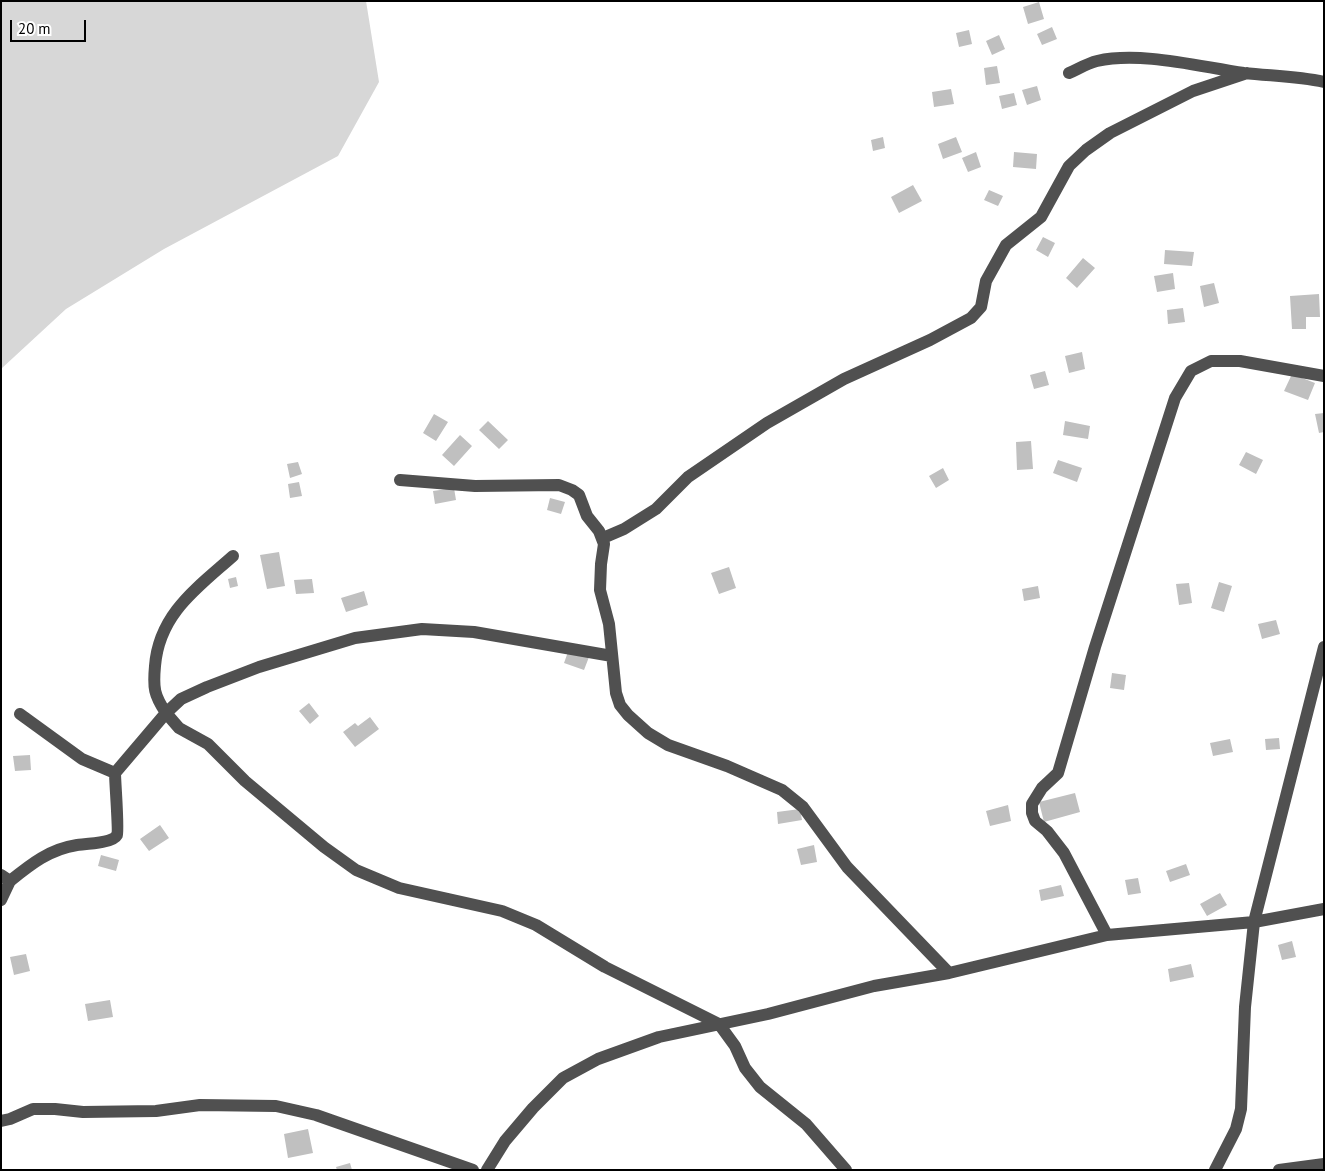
<!DOCTYPE html>
<html>
<head>
<meta charset="utf-8">
<style>
  body { margin:0 }
  #map { position:relative; width:1325px; height:1171px; overflow:hidden; background:#fff; font-family:"PT Sans",sans-serif }
  canvas { display:block }
  .frame { position:absolute; inset:0; border:2px solid #000; pointer-events:none }
  .scale { position:absolute; left:10px; top:20px; width:76px; height:22px; box-sizing:border-box; border:2px solid #000; border-top:0; padding-left:6px; font-size:15px; line-height:18px; white-space:nowrap; color:#000; -webkit-text-stroke:4px #fff; paint-order:stroke }
</style>
</head>
<body>
<div id="map">
<canvas width="1325" height="1171"></canvas>
<div class="frame"></div>
<div class="scale">20 m</div>
</div>
<script>
const ctx = document.querySelector('canvas').getContext('2d');
ctx.lineJoin = 'round';
function paint(path, color) { ctx.fillStyle = color; ctx.fill(path, 'evenodd'); }
function strokePath(path, color, width, dash) { ctx.strokeStyle = color; ctx.lineWidth = width; ctx.lineCap = dash ? 'butt' : 'round'; ctx.setLineDash(dash || []); ctx.stroke(path); }
const green = new Path2D(`
  M1,1h365l13,81 -41,74 -174,93 -98,60 -65,60z`);
const building = new Path2D(`
  M1039,2l5,17 -16,5 -5,-17z
  M1052,27l5,12 -15,6 -5,-11z
  M969,30l3,14 -13,3 -3,-14z
  M999,35l6,14 -13,6 -6,-14z
  M997,66l3,17 -14,2 -2,-17z
  M1037,86l4,14 -14,5 -5,-15z
  M951,89l3,15 -20,3 -2,-15z
  M1014,93l3,12 -15,4 -3,-13z
  M883,137l2,11 -12,3 -2,-11z
  M956,137l6,15 -19,7 -5,-15z
  M976,152l5,15 -13,5 -6,-14z
  M1014,152l23,2 -1,15 -23,-2z
  M913,185l9,16 -23,12 -8,-16z
  M989,190l14,6 -5,10 -14,-6z
  M1043,237l12,6 -7,14 -12,-7z
  M1165,250l29,2 -2,14 -28,-2z
  M1083,258l12,10 -18,20 -11,-10z
  M1173,273l2,16 -18,3 -3,-16z
  M1214,283l5,20 -15,4 -4,-21z
  M1319,294l1,23h-14v12h-14l-2,-33z
  M1183,308l2,14 -17,2 -1,-14z
  M1082,352l3,17 -16,4 -4,-17z
  M1045,371l4,14 -15,4 -4,-14z
  M1292,374l23,9 -7,17 -24,-9z
  M1324,413v19l-5,1 -4,-19z
  M434,414l14,8 -12,19 -13,-8z
  M488,421l20,19 -9,9 -20,-19z
  M1065,421l25,5 -2,13 -25,-4z
  M460,435l12,11 -18,20 -12,-11z
  M1031,441l2,28 -16,1 -1,-28z
  M1246,452l17,8 -7,14 -17,-9z
  M1058,460l24,8 -5,14 -24,-9z
  M298,462l4,12 -12,4 -3,-14z
  M943,468l6,12 -13,8 -7,-12z
  M299,482l3,14 -12,2 -2,-14z
  M454,488l2,12 -21,4 -2,-13z
  M550,498l15,4 -4,12 -14,-4z
  M279,552l6,34 -18,3 -7,-34z
  M729,567l7,21 -17,6 -8,-21z
  M236,577l2,9 -8,2 -2,-9z
  M312,579l2,14 -18,1 -2,-14z
  M1219,582l13,4 -8,26 -13,-4z
  M1189,583l3,20 -13,2 -3,-21z
  M1038,586l2,12 -16,3 -2,-12z
  M364,591l4,14 -22,7 -5,-14z
  M1276,620l4,14 -18,5 -4,-15z
  M569,649l20,8 -5,13 -20,-7z
  M1112,673l14,2 -2,15 -14,-2z
  M309,703l10,13 -9,8 -11,-13z
  M370,717l9,12 -24,18 -12,-15 12,-9 3,3z
  M1279,738l1,11 -14,1 -1,-11z
  M1230,739l3,13 -20,4 -3,-13z
  M30,755l1,15 -16,1 -2,-15z
  M1075,793l5,19 -36,10 -5,-20z
  M1008,805l3,16 -21,5 -4,-15z
  M800,809l2,11 -24,4 -1,-12z
  M160,825l9,13 -20,13 -9,-12z
  M814,845l3,17 -16,3 -4,-16z
  M101,855l18,5 -3,11 -18,-5z
  M1186,864l4,11 -20,7 -4,-11z
  M1138,878l3,15 -13,2 -3,-15z
  M1061,885l3,11 -23,5 -2,-11z
  M1220,893l7,12 -20,11 -7,-12z
  M1292,941l4,16 -14,3 -4,-15z
  M26,954l4,17 -16,4 -4,-18z
  M1191,964l3,13 -24,5 -2,-13z
  M110,1000l3,17 -25,4 -3,-17z
  M308,1129l5,24 -25,5 -4,-24z
  M350,1163l2,7h-15l-1,-3z`);
const minor = new Path2D(`
  M1069,73c9,-4 19,-10 28,-12 44,-10 103,6 147,12 27,3 54,3 80,9
  M400,480l75,6 84,-1 13,5 7,5 8,21 12,15 5,13 -3,20 -1,26 9,34 7,69 4,12 8,10 20,18 20,12 59,21 55,24 21,17 44,60 102,106
  M603,538l21,-9 32,-20 32,-32 79,-54 77,-44 86,-39 41,-22 10,-11 5,-26 20,-36 35,-28 28,-51 17,-16 24,-17 83,-42 54,-18
  M612,656l-138,-24 -52,-3 -67,9 -96,29 -52,20 -26,12 -15,14 13,15 29,16 37,37 79,66 32,23 43,18 103,23 34,14 69,42 114,57 16,22 10,22 15,19 46,37 40,46
  M115,773l51,-60c-12,-18 -13,-25 -11,-47 4,-52 42,-78 78,-110
  M1,875l9,6 -9,19
  M10,881c21,-17 40,-32 67,-36 9,-1 36,-2 40,-10 2,-4 -2,-53 -2,-62l-33,-14 -62,-45
  M1107,935l-43,-82 -17,-22 -12,-10 -3,-8v-9l10,-16 16,-15 37,-126 80,-249 16,-27 20,-10h29l84,15
  M1,1121l9,-2 23,-10h22l28,3 73,-1 44,-6 76,1 40,9 157,55
  M487,1170l18,-29 28,-33 30,-30 35,-19 61,-22 109,-23 106,-28 75,-13 158,-38 147,-13 70,-13
  M1215,1170l21,-41 5,-20 4,-102 9,-85 70,-275
  M1279,1170l45,-6`);
paint(green, '#d7d7d7');
paint(building, '#c0c0c0');
strokePath(minor, '#505050', 12);
</script>
</body>
</html>
